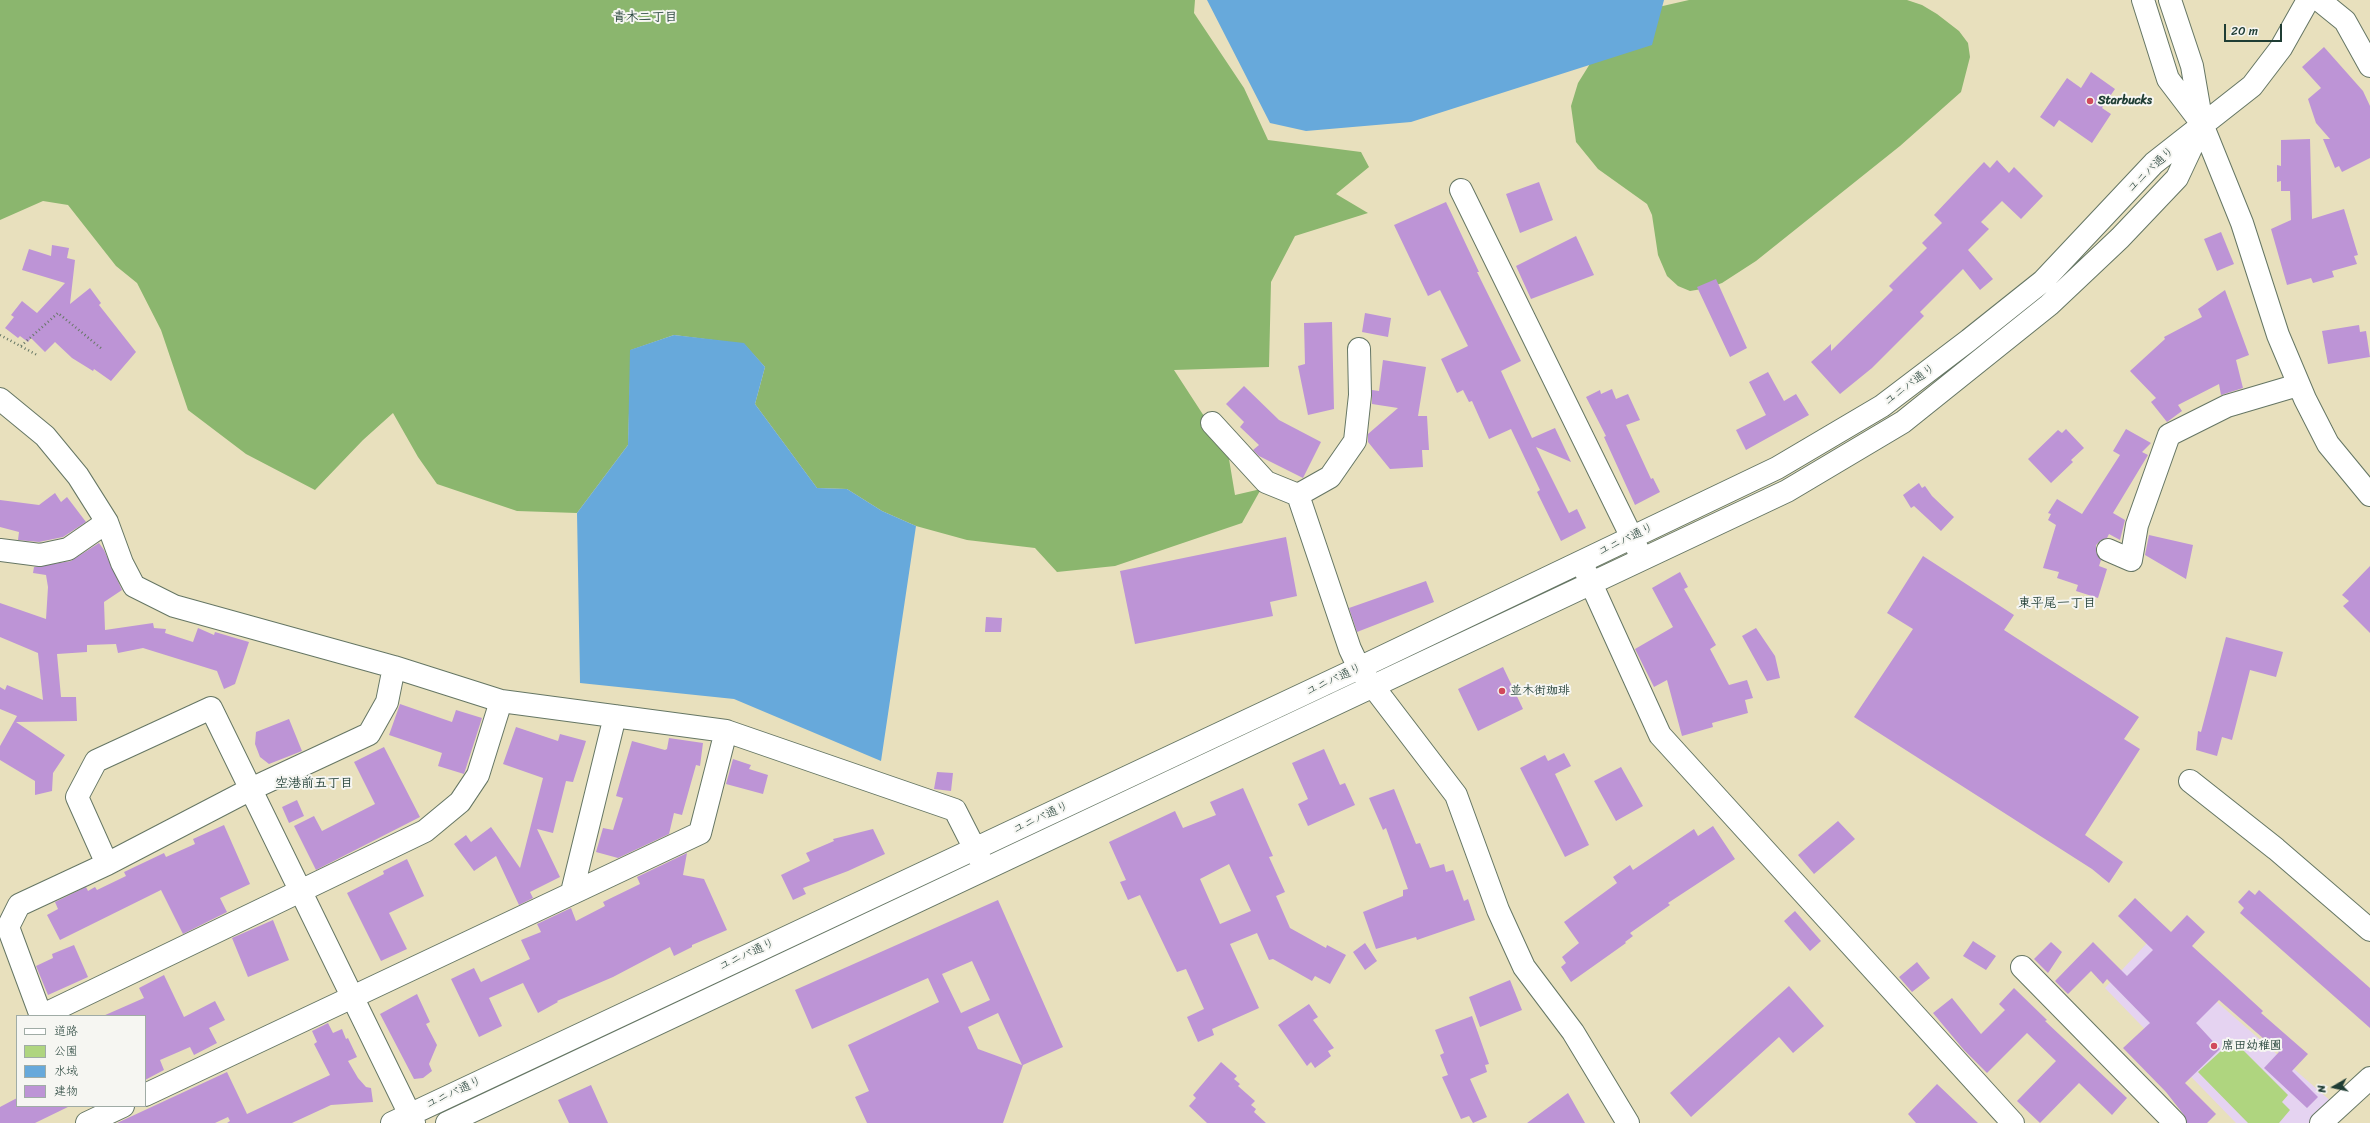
<!DOCTYPE html>
<html>
<head>
<meta charset="utf-8">
<style>
  body { margin:0 }
  #map { position:relative; width:2370px; height:1123px; overflow:hidden; background:#e8e0bd; font-family:Sriracha,"Klee One",sans-serif }
  canvas { display:block }
  .legend { position:absolute; left:16px; top:1015px; width:130px; height:92px; box-sizing:border-box; background:#f6f6f2; border:1px solid #a0aca6; margin:0; padding:5px 7px; list-style:none; font-size:12px; color:#1f3d34 }
  .legend li { display:flex; align-items:center; gap:8px; height:20px }
  .legend b { width:20px; border:1px solid #a0aca6 }
  .north { position:absolute; left:2314px; top:1067px; width:40px; height:40px; -webkit-text-stroke:3px #f6f6f2; paint-order:stroke; rotate:261deg; font-size:11px; font-weight:700; line-height:16px; text-align:center; color:#1f3d34 }
  .north::after { content:''; display:block; margin:auto; width:14px; height:18px; background:#1f3d34; clip-path:polygon(50% 0,100% 100%,50% 72%,0 100%) }
  .scale { position:absolute; left:2224px; top:24px; width:58px; height:18px; box-sizing:border-box; border:2px solid #1f3d34; border-top:0; padding-left:5px; font-size:12px; line-height:14px; white-space:nowrap; color:#1f3d34; -webkit-text-stroke:3px #f6f6f2; paint-order:stroke }
</style>
</head>
<body>
<div id="map">
<canvas width="2370" height="1123"></canvas>
<ul class="legend">
<li><b style="height:5px;background:#fff"></b>道路</li>
<li><b style="height:11px;background:#afd57f"></b>公園</li>
<li><b style="height:11px;background:#67a9db"></b>水域</li>
<li><b style="height:11px;background:#bd94d6"></b>建物</li>
</ul>
<div class="north">N</div>
<div class="scale">20 m</div>
</div>
<script>
const ctx = document.querySelector('canvas').getContext('2d');
ctx.lineJoin = 'round';
function paint(path, color) { ctx.fillStyle = color; ctx.fill(path, 'evenodd'); }
function strokePath(path, color, width, dash) { ctx.strokeStyle = color; ctx.lineWidth = width; ctx.lineCap = dash ? 'butt' : 'round'; ctx.setLineDash(dash || []); ctx.stroke(path); }
function write(font, color, halo, rows, align = 'center') {
  ctx.font = font + ' Sriracha,"Klee One",sans-serif'; ctx.lineWidth = 4; ctx.setLineDash([]); ctx.textBaseline = 'middle'; ctx.strokeStyle = halo; ctx.fillStyle = color; for (const [text, x, y, turn = 0] of rows) {
    ctx.save(); ctx.translate(x, y); ctx.rotate((+turn || 0) * Math.PI / 180); ctx.textAlign = isNaN(turn) ? turn : align; if (halo) ctx.strokeText(text, 0, 0); ctx.fillText(text, 0, 0); ctx.restore();
  }
}
const built = new Path2D(`
  M2148,942l185,161 -22,20h-75l-131,-135z`);
const green = new Path2D(`
  M2233,1040l55,55 -6,7 8,8 -11,13h-31l-50,-51z`);
const forest = new Path2D(`
  M0,0h1195l-1,13 50,75 24,52 93,12 8,15 -33,27 32,19 -73,23 -24,46 -2,85 -95,3 54,83 7,42 26,-6 -19,34 -127,43 -58,6 -22,-24 -68,-8 -51,-14 -34,-15 -35,-22 -30,-1 -62,-84 10,-37 -21,-23 -70,-9 -43,15 -3,95 -51,68 -60,-2 -80,-27 -19,-27 -25,-44 -30,27 -48,50 -69,-36 -58,-44 -27,-80 -24,-47 -21,-17 -48,-61 -25,-4 -43,19z
  M1689,0h218l15,5 15,9 22,17 9,12 2,14 -9,35 -61,54 -144,115 -34,22 -14,5 -18,3 -12,-5 -11,-10 -9,-21 -6,-40 -5,-11 -49,-35 -22,-27 -5,-36 7,-23 28,-45 48,-30z`);
const water = new Path2D(`
  M1207,0h457l-12,45 -241,77 -105,9 -36,-8z
  M674,335l70,8 21,24 -10,37 62,84 30,1 35,22 34,15 -35,235 -147,-62 -154,-16 -3,-170 51,-68 2,-95z`);
const building = new Path2D(`
  M2324,47l39,44 7,15v52l-28,14 -3,-6 -4,2 -12,-29h7l-14,-16 -8,-24 13,-11 -19,-21z
  M2091,72l24,17 -13,19 9,6 -19,29 -33,-23 -5,7 -14,-10 27,-39 14,10z
  M2310,139l2,80 32,-10 14,46 -4,1 3,8 -25,7 2,6 -21,6 -2,-5 -24,7 -16,-56 20,-9 -1,-29h-9v-10l-4,1v-17l4,1v-26z
  M1997,160l12,13 5,-6 29,29 -22,23 -19,-18 -21,21 8,7 -21,21 25,29 -13,11 -17,-21 -43,43 4,4 -52,52 -32,26 -29,-32 20,-18v7l62,-61 -4,-4 38,-38 -5,-5 20,-20 -8,-8 50,-53 6,6z
  M1539,182l14,38 -33,13 -14,-39z
  M1446,202l33,70h-2l44,89 -20,10 31,67 23,-10 16,34 -35,-15 33,66 8,-4 9,19 -25,13 -24,-49 3,-2 -29,-61 -22,10 -17,-38 -3,1 -6,-12 -6,3 -16,-34 27,-13 -28,-56 -12,6 -34,-71z
  M2221,232l13,32 -17,7 -13,-32z
  M1576,236l18,39 -63,24 -15,-33z
  M52,245l17,3 -2,10 8,2 -5,44 20,-16 11,15 -2,2 37,47 -25,29 -17,-12 -1,2 -21,-13 -17,-16 -10,10 -14,-14 -3,4 -8,-6 -2,2 -13,-10 9,-11 -3,-2 11,-14 15,12 28,-30 -43,-13 7,-21 22,7z
  M1716,279l31,69 -17,9 -33,-70z
  M2225,290l24,65 -13,5 7,28 -22,7 -2,-11 -41,21 4,6 -15,11 -16,-20 5,-4 -26,-27 35,-32 -1,-2 38,-20 -4,-8z
  M1365,313l26,5 -3,19 -26,-5z
  M1332,322l2,87 -26,6 -10,-49 7,-2 -1,-41z
  M2359,325l1,7 6,-1 4,26 -42,7 -6,-33z
  M1383,360l43,7 -8,49h9l2,34h-7l1,17 -33,2 -22,-27v-8l30,-26 -26,-4v-14l7,1z
  M1768,372l16,29 12,-7 13,21 -63,35 -10,-20 30,-15 -17,-33z
  M1244,386l35,34 42,22 -18,36 -44,-22 -6,-6 6,-5 -19,-18 4,-5 -18,-18z
  M1612,389l4,10 12,-5 12,26 -14,5 25,54 2,-1 7,14 -25,13 -31,-68 2,-1 -20,-39 14,-7 1,4z
  M2066,429l18,19 -13,12 2,2 -22,21 -23,-24 30,-29 4,3z
  M2126,429l25,14 -9,9 6,3 -35,58 12,7 -5,20 -11,-6 -2,4 -6,2 -5,5v7l5,8 -2,6 8,3 -9,29 -22,-7 2,-6 -21,-7 2,-6 -16,-4 13,-43 -8,-5 3,-6 -3,-1 9,-14 25,15 38,-59 -7,-4z
  M1919,483l3,5 3,-2 7,10 22,21 -13,14 -27,-25 -3,2 -8,-13z
  M55,493l6,9 6,-5 19,25 -23,15 -24,5 -21,-2 1,-8 -19,-5v-27l39,5z
  M2149,535l44,10 -7,34 -41,-24z
  M1286,537l11,59 -27,6 3,14 -138,28 -15,-73z
  M99,543l5,7 18,40 -18,12 1,28 48,-7 1,5 12,1 -1,4 28,9 5,-14 16,7 1,-3 34,10 -14,42 -11,5 -7,-18 -74,-23 -25,5 -2,-9 -29,1v7l-30,2 4,43h15l1,24 -61,1 49,33 -12,18 -1,18 -17,4v-14l-35,-21v-14l17,-30 -17,-7v-22l5,3 2,-5 36,15 -5,-47 -38,-16v-34l46,16 2,-32 -2,-12 -13,-2 1,-6 37,-6z
  M1923,556l91,59 -10,15 135,87 -15,22 16,10 -55,86 38,27 -14,21 -17,-14 -238,-152 59,-88 -26,-16z
  M2370,566v67l-27,-27 6,-5 -7,-6z
  M1680,572l8,15 -4,2 32,56 -6,4 19,36 18,-5 6,18 -8,2 3,13 -36,10 1,4 -31,9 -15,-56 -13,7 -19,-38 38,-22 -21,-39z
  M1426,581l8,21 -77,30 -8,-24z
  M986,617l16,1 -1,14h-16z
  M1756,628l19,28 5,22 -13,3 -25,-45z
  M2226,637l57,15 -7,25 -26,-7 -18,70 -10,-3 -5,19 -21,-6 2,-19 3,1z
  M1503,667l20,42 -45,22 -20,-42z
  M400,704l52,18 4,-12 26,8 -18,56 -26,-8 4,-13 -53,-18z
  M289,719l13,32 -33,13 -9,-7 -5,-13 1,-12z
  M516,727l42,14 2,-7 26,7 -13,41 -7,-1 -13,52 -16,-4 23,48 -30,15 3,6 -14,7 -23,-49 -22,15 -20,-27 12,-9 5,7 20,-15 29,41 23,-90 -40,-14z
  M669,738l34,5 -3,23 -4,-1 -14,50 -8,-2 -5,21 -51,24 -22,-6 7,-24 10,2 10,-32 -7,-2 16,-55 33,9 2,-1z
  M384,747l36,70 -104,53 -22,-44 20,-10 8,15 53,-27 -21,-42z
  M1324,749l16,36 5,-2 10,22 -47,21 -10,-22 10,-5 -16,-36z
  M1564,753l7,13 -16,8 34,71 -24,12 -45,-89 25,-13 3,6z
  M733,759l18,6 -2,4 19,6 -5,19 -37,-10z
  M1621,767l22,39 -27,15 -22,-40z
  M937,772l16,1 -2,18 -17,-2z
  M1243,788l30,68 -4,1 16,35 -9,4 14,32 36,20 1,-3 19,10 -16,29 -15,-8 -3,5 -39,-22 -4,1 -12,-27 -27,11 29,64 -47,21 2,6 -16,7 -11,-25 17,-8 -18,-40 -9,3 -37,-77 -12,5 -8,-18 6,-2 -17,-38 66,-31 8,17 33,-13 -6,-13zM1229,864l22,47 -31,13 -20,-45z
  M1394,789l22,55 4,-1 10,25 14,-4 2,8 7,-2 11,31 4,-2 7,21 -58,20 -1,-3 -40,12 -13,-37 40,-16v-6l5,-1 -22,-61 -3,2 -14,-32z
  M297,800l7,16 -15,7 -7,-16z
  M1838,821l17,18 -41,35 -16,-19z
  M224,825l26,59 -30,14 7,14 -44,22 -22,-44 -101,50 -13,-25 11,-6 -3,-7 31,-15 2,4 7,-4 2,3 29,-14 -2,-4 40,-19 2,4 29,-13 -2,-5z
  M1713,826l22,33 -67,44 2,2 -40,28 3,3 -8,6 1,1 -55,39 -10,-15 5,-4 -4,-6 17,-14 -15,-21 53,-39 -4,-6 17,-12 3,5 61,-41 4,7z
  M873,829l12,25 -37,17 -45,17 3,6 -13,6 -12,-25 29,-14 -4,-8 28,-12 -1,-2z
  M687,853l-4,22 21,4 23,51 -35,15v2l-18,9 -4,-9 -57,30 -56,24 1,1 -20,11 -15,-30 -34,15 13,28 -23,11 -28,-58 23,-11 7,14 49,-23 -9,-19 20,-8 -4,-8 34,-16 5,13 29,-15 -2,-4 37,-18 -3,-7z
  M407,859l17,37 -35,17 18,36 -26,12 -34,-68 37,-19 -1,-3z
  M2249,890l6,5 4,-5 111,98v40l-130,-115 4,-5 -6,-6z
  M2135,898l36,34 16,-17 18,17 -13,14 71,65 -2,2 47,41 -16,17 26,26 -11,11 -43,-40 15,-16 -60,-52 -23,23 24,26 -35,34 31,31 -9,9h-20l-3,-8 -18,-23 -43,-44 27,-25 -43,-44 -4,5 -12,-13 -23,23 -13,-13 38,-39 34,34 26,-26 -35,-34z
  M998,900l65,147 -40,18 -20,58h-136l-12,-26 14,-6 -21,-46 91,-43 -11,-24 -116,51 -17,-39zM972,961l18,39 -29,13 -19,-39zM998,1013l24,52 -44,-16 -10,-22z
  M1795,911l26,30 -11,10 -26,-30z
  M273,920l16,40 -41,17 -16,-39z
  M1973,941l23,15 -10,14 -23,-14z
  M2051,942l11,10 -14,21 -14,-14z
  M1365,943l12,18 -12,9 -12,-18z
  M74,945l14,32 -40,18 -12,-29 17,-8 -1,-4z
  M1917,962l13,16 -18,14 -13,-15z
  M164,975l20,42 31,-16 10,19 -16,8 8,15 -23,12 -4,-8 -30,13 4,10 -19,10v-64h-42l41,-18 -5,-10z
  M1510,980l12,30 -42,17 -11,-30z
  M1789,986l35,40 -31,27 -14,-16 -88,80 -21,-24z
  M2014,988l33,32 -2,1 82,77 -15,17 -33,-32 -39,40 -23,-22 39,-40 -29,-28 -40,40 -23,-23 -31,-37 19,-15 29,36 24,-24 -6,-6z
  M417,994l13,28 -4,2 11,21 -8,19 3,7 -9,7 -9,1 -34,-65z
  M1309,1004l9,13 -5,3 21,28 -6,3 3,5 -16,12 -4,-6 -4,4 -29,-41z
  M1472,1016l17,48 -4,1 2,7 -17,7 17,38 -14,6 -4,-7 -8,3 -19,-42 6,-2 -8,-20 4,-2 -9,-23z
  M328,1023l5,10 9,-4 4,10 2,-1 9,19 -9,4 10,17 8,9 5,1 2,14 -42,3 -39,18h-65l3,-2 -2,-4 -13,6h-98l110,-51 20,42 83,-39 -16,-31 3,-2 -5,-11z
  M1221,1062l16,14 -3,3 6,5 -2,2 17,15 -4,4 5,4 -2,3 12,11h-59l-18,-17 7,-8 -3,-3z
  M1937,1084l41,39h-62l-8,-9z
  M591,1085l17,38h-39l-11,-23z
  M1568,1093l17,30h-58z
  M17,1098v8h53l-35,17h-35v-16z`);
const path = new Path2D(`
  M0,335l37,20
  M21,346l37,-33 44,36`);
const minor = new Path2D(`
  M2143,0l25,79 32,42
  M2170,0l22,66 10,58 40,99 36,112 27,64 23,45 42,51
  M2319,0l26,21 25,45
  M1461,190l177,360
  M0,399l45,37 33,40 29,46 15,41 12,23 40,20 220,61 107,34 225,30 229,79 26,51
  M1212,423l54,59 32,13 52,154 9,19 97,127 42,115 26,57 49,65 55,91
  M1298,495l32,-18 25,-36 5,-46 -1,-46
  M0,550l40,5 28,-6 39,-27
  M2108,550l23,10 6,-35 32,-90 58,-29 71,-21
  M1585,570l75,165 353,388
  M394,667l-7,35 -18,32 -118,55 -144,75 -88,41 -11,22 33,89 384,-185 35,-29 18,-27 23,-74
  M2190,781l86,68 94,81
  M107,864l-30,-67 19,-36 115,-53 203,415
  M572,892l43,-176
  M2022,967l153,156
  M145,1095l555,-262 26,-102
  M87,1123l36,-17
  M392,1123l967,-455 418,-200 105,-62 87,-66 74,-59 111,-118 98,-77 29,-38 27,-48
  M447,1123l1340,-632 116,-69 146,-117 71,-67 57,-60 23,-49
  M2321,1123l49,-45`);
const markers = [
  [2090,101,4,"#d1495b"],
  [1502,691,4,"#d1495b"],
  [2214,1046,4,"#d1495b"]
];
const poiNames = [
  ["Starbucks",2098,101],
  ["並木街珈琲",1510,691],
  ["席田幼稚園",2222,1046]
];
const streetNames = [
  ["ユニバ通り",2151,170,-44],
  ["ユニバ通り",1910,385,-37],
  ["ユニバ通り",1626,540,-26],
  ["ユニバ通り",1334,680,-25],
  ["ユニバ通り",1041,818,-25],
  ["ユニバ通り",747,955,-25],
  ["ユニバ通り",454,1093,-25]
];
const neighbourhoodNames = [
  ["青木二丁目",645,18],
  ["東平尾一丁目",2057,604],
  ["空港前五丁目",314,784]
];
paint(built, '#e5d3f1');
paint(green, '#afd57f');
paint(forest, '#8bb66e');
paint(water, '#67a9db');
paint(building, '#bd94d6');
strokePath(minor, '#657664', 24);
strokePath(path, '#657664', 2.5, [1, 3]);
strokePath(minor, '#fff', 22);
for (const [x, y, r, color] of markers) { const dot = new Path2D(); dot.arc(x, y, r, 0, 2 * Math.PI); ctx.fillStyle = color; ctx.fill(dot); strokePath(dot, '#f6f6f2', 1.5); }
write('bold 12px', '#1f3d34', '#f6f6f2', poiNames, 'left');
write('12px', '#1f3d34', '#f6f6f2', streetNames);
write('bold 13px', '#1f3d34', '#f6f6f2', neighbourhoodNames);
</script>
</body>
</html>
